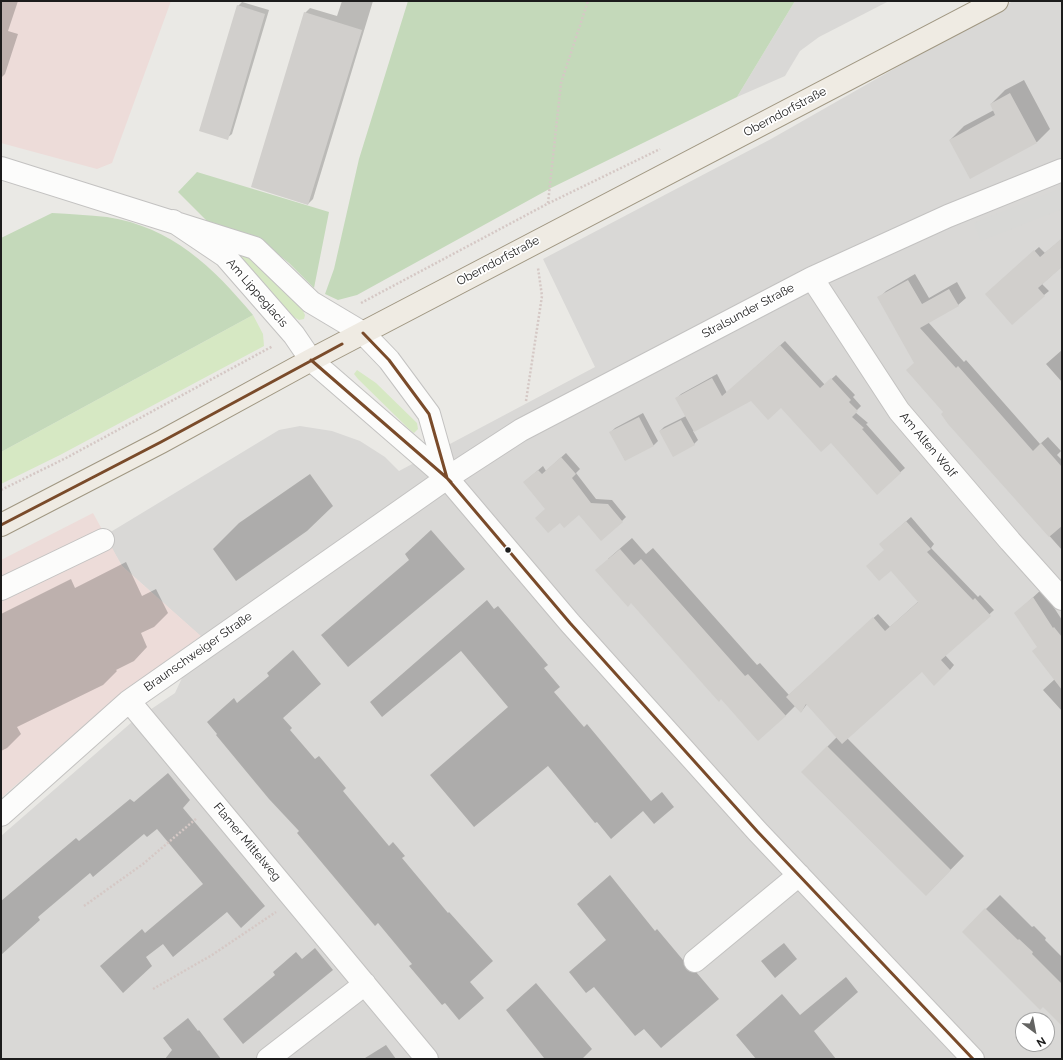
<!DOCTYPE html>
<html>
<head>
<meta charset="utf-8">
<style>
  body { margin:0 }
  #map { position:relative; width:1063px; height:1060px; overflow:hidden; background:#eae9e5; font-family:Raleway,sans-serif }
  canvas { display:block }
  .frame { position:absolute; inset:0; border:2px solid #1c1c1c; pointer-events:none }
  .north { position:absolute; left:1015px; top:1012px; width:40px; height:40px; box-sizing:border-box; background:#fff; border:1px solid #a4a4a4; border-radius:50%; rotate:148deg; font-size:11px; font-weight:700; line-height:16px; text-align:center; color:#1c1c1c }
  .north::after { content:''; display:block; margin:auto; width:14px; height:18px; background:#646462; clip-path:polygon(50% 0,100% 100%,50% 72%,0 100%) }
</style>
</head>
<body>
<div id="map">
<canvas width="1063" height="1060"></canvas>
<div class="frame"></div>
<div class="north">N</div>
</div>
<script>
const ctx = document.querySelector('canvas').getContext('2d');
ctx.lineJoin = 'round';
function paint(path, color) { ctx.fillStyle = color; ctx.fill(path, 'evenodd'); }
function strokePath(path, color, width, dash) { ctx.strokeStyle = color; ctx.lineWidth = width; ctx.lineCap = dash ? 'butt' : 'round'; ctx.setLineDash(dash || []); ctx.stroke(path); }
function write(font, color, halo, rows, align = 'center') {
  ctx.font = font + ' Raleway,sans-serif'; ctx.lineWidth = 3.5; ctx.setLineDash([]); ctx.textBaseline = 'middle'; ctx.strokeStyle = halo; ctx.fillStyle = color; for (const [text, x, y, turn = 0] of rows) {
    ctx.save(); ctx.translate(x, y); ctx.rotate((+turn || 0) * Math.PI / 180); ctx.textAlign = isNaN(turn) ? turn : align; if (halo) ctx.strokeText(text, 0, 0); ctx.fillText(text, 0, 0); ctx.restore();
  }
}
const residential = new Path2D(`
  M795,1h94l-70,36 -19,14 -15,25 -48,21z
  M1013,1h49v1058h-1061v-223l131,-114 43,-29 26,-56 -79,-71 -18,-30 175,-106 21,-4 32,5 28,10 25,16 14,14 196,-104 -52,-108 228,-120zM1023,1020h24v24h-24z`);
const commercial = new Path2D(`
  M1,1h170l-59,162 -15,6 -96,-26z
  M93,513l29,53 79,70 -81,58 -119,104v-238z`);
const religious = new Path2D(`
  M1062,188v21l-81,32 -7,-18z`);
const grass = new Path2D(`
  M234,247l33,24 36,40 2,4 -1,4 -5,1 -5,-3 -37,-41 -18,-16z
  M253,315l10,19 1,12 -204,109 -59,29v-32z
  M357,370l19,13 41,40 1,6 -4,4 -4,-3 -52,-51 -4,-5z`);
const forest = new Path2D(`
  M408,1h387l-58,96 -186,91 -194,107 -19,5 -13,-6 9,-25 25,-110z
  M197,172l132,40 -15,76 -25,-25 -29,-23 -52,-18 -30,-30z
  M52,213c18,1 37,2 55,4 65,10 106,50 146,98l-252,137v-214z`);
const shadow = new Path2D(`
  M1,1h17l-10,30 10,3 -13,40 -4,4z
  M342,1h31l-60,198 -5,5 -3,-191 5,-5 27,8z
  M242,2l27,8 -37,124 -5,4 11,-132z
  M1024,80l26,49 -13,13 -87,-2 14,-14 30,-16 -3,-6 14,-14z
  M1062,239v27l-20,18 7,7 -5,4 -53,-5 48,-43 6,6z
  M915,274l14,24 28,-16 9,16 -8,7 -30,17 36,40 2,-2 74,84 8,-7 13,14 -4,4 5,5v6l-3,4 3,4v76l-113,-127 -4,-12 -66,-113 7,-7z
  M785,341l40,44 11,-10 19,20 -2,2 8,9 -6,6 13,11 -2,1 39,44 -28,25 -46,-52 -50,-34 -30,-7 -58,31 5,9 -4,4 -34,-13 4,-4 22,-11 -9,-18 4,-4 36,-20 10,19z
  M1062,350v32l-16,-18z
  M643,413l15,28 -4,4 -29,15 -14,-28 4,-4z
  M566,453l14,16 -4,4 20,26 16,1 14,17 -4,4 -75,-13 -18,-30 14,-12 3,5z
  M310,474l23,32 -26,25 -71,50 -23,-32 26,-26z
  M911,517l23,27 -3,4 47,49 2,-2 14,15 -49,45 9,10 -4,5 -28,1 -75,67 117,118 -38,39 -124,-123 35,-35 -30,-33 -6,8 -6,-6 -10,10 -177,-157 24,-21 14,16 7,-6 104,117 3,-2 29,32 89,-81 12,13 29,-26 -33,-51 -1,-10z
  M431,530l34,39 -117,98 -27,-32 88,-75 -4,-6z
  M126,562l16,34 14,-7 12,24 -14,14 -13,6 6,14 -13,14 -18,9 1,1 -14,14 -86,42 4,7 -14,14 -6,3v-137l70,-35 4,9z
  M1042,589l20,31v91l-19,-21 12,-11 -17,-32 -22,-34z
  M487,600l7,9 4,-3 50,59 -4,3 16,19 -6,5 30,35 3,-3 64,77 11,-9 12,15 -20,17 -11,-13 -32,28 -14,-17 -2,1 -47,-57 -74,61 -44,-52 78,-68 -47,-56 -79,66 -12,-15z
  M293,650l28,34 -38,34 9,10 -2,2 25,29 4,-3 27,32 -3,3 46,55 4,-4 12,14 -3,2 46,55 1,-1 44,49 -23,21 14,16 -25,22 -14,-17 -3,2 -33,-39 3,-2 -34,-41 -3,3 -78,-93 2,-2 -30,-32 -53,-64 1,-1 -10,-12 27,-24 3,5 32,-27 -2,-3z
  M168,773l22,27 -7,8 82,98 -24,22 -14,-16 -54,45 -10,-13 -17,13 6,9 -29,27 -23,-27 42,-37 3,4 58,-49 -46,-55 -10,8 -3,-3 -51,43 -3,-4 -52,44 2,3 -39,35v-54l75,-63 3,3 51,-42 4,3z
  M610,875l45,56 2,-2 26,31 2,-1 34,40 -58,49 -17,-19 -9,7 -41,-49 -8,6 -17,-21 37,-32 -29,-36z
  M1000,895l32,32 2,-1 12,12 -1,2 17,17v67l-99,-92z
  M784,943l13,16 -22,19 -14,-17z
  M315,948l18,22 -90,74 -20,-25 52,-44 -2,-3 23,-20 6,7z
  M846,977l12,15 -44,39 22,28h-80l-20,-24 46,-41 18,21z
  M536,983l56,66 -10,10h-40l2,-1 -38,-48z
  M188,1018l10,13 1,-1 22,29h-56l7,-9 -9,-12z
  M386,1045l10,14h-32l1,-1z`);
const building = new Path2D(`
  M237,5l28,9 -37,126 -29,-9z
  M304,12l58,18 -54,175 -57,-18z
  M1010,93l27,50 -67,36 -21,-39 46,-25 -5,-11z
  M1062,238v29l-24,21 7,8 -33,29 -27,-31 49,-44 6,7z
  M908,280l14,24 27,-15 10,17 -39,22 36,40 2,-2 75,85 8,-8 21,24v59l-13,11 -101,-113 -7,-10 2,-2 -37,-42 8,-7 -37,-66z
  M780,345l40,43 11,-10 20,22 -2,2 9,9 -6,6 12,11 -2,1 39,44 -24,22 -46,-52 -10,9 -40,-44 -13,12 -17,-19 -57,31 -19,-34 37,-20 10,18z
  M639,417l15,29 -29,15 -16,-29z
  M681,420l14,25 -22,12 -14,-26z
  M561,457l15,17 -4,4 19,25 17,1 15,18 -22,19 -22,-26 -15,13 -4,-5 -12,10 -13,-15 10,-9 -22,-27 15,-12 4,4z
  M906,521l25,28 -4,3 46,48 2,-2 16,18 -50,44 9,10 -16,16 -12,-14 -80,72 -36,-40 -5,9 -15,-16 87,-80 12,14 33,-29 -27,-31 -12,10 -13,-15 18,-16 -5,-6z
  M620,549l14,16 7,-6 104,117 3,-2 38,42 -28,25 -37,-42 -2,3 -88,-99 -3,4 -33,-37z
  M1033,597l20,31 1,-1 8,10v53l-30,-39 5,-4 -23,-34z
  M827,746l124,124 -25,26 -125,-124z
  M985,908l33,32 1,-1 14,13 -1,2 30,30v42l-19,-19 -3,3 -78,-78z`);
const path = new Path2D(`
  M548,203l13,-120 27,-82
  M361,303l186,-99 113,-55
  M526,401l16,-105 -4,-28
  M1,490l65,-32 207,-112
  M84,906l59,-42 54,-46
  M153,989l59,-34 64,-43`);
const minor = new Path2D(`
  M1,168l254,80 56,54 52,31 26,27 40,54 18,64
  M173,221l52,35 69,79 17,25 136,118 123,145 187,208 216,228
  M812,278l87,133 111,130 52,58
  M1,589l102,-49
  M129,701l298,358
  M1,815l128,-114 318,-223 74,-48 291,-152 136,-62 114,-46
  M695,961l104,-86
  M268,1059l97,-75`);
const major = new Path2D(`
  M1,525l160,-83 150,-82 686,-359`);
const bus1 = new Path2D(`
  M363,333l26,27 40,54 18,64 4,4
  M311,360l136,118 123,145 187,208 216,228
  M1,525l160,-83 181,-98`);
const markers = [
  [508,550,3.5,"#1c1c1c"]
];
const streetNames = [
  ["Oberndorfstraße",785,112,-28],
  ["Oberndorfstraße",498,261,-28],
  ["Am Lippeglacis",257,293,49],
  ["Stralsunder Straße",748,311,-28],
  ["Am Alten Wolf",928,445,50],
  ["Braunschweiger Straße",198,652,-35],
  ["Flamer Mittelweg",247,842,50]
];
paint(residential, '#d9d8d6');
paint(commercial, '#eddcd9');
paint(religious, '#d8d8d6');
paint(grass, '#d6e8c3');
paint(forest, '#c4d9ba');
paint(shadow, '#0003');
paint(building, '#d1cfcc');
strokePath(minor, '#c3c2c1', 24);
strokePath(major, '#a09782', 24);
strokePath(path, '#d5c8c5', 2.5, [2, 2]);
strokePath(minor, '#fcfcfb', 22);
strokePath(major, '#efebe3', 22);
strokePath(bus1, '#7a4b2a', 3);
for (const [x, y, r, color] of markers) { const dot = new Path2D(); dot.arc(x, y, r, 0, 2 * Math.PI); ctx.fillStyle = color; ctx.fill(dot); strokePath(dot, '#fff', 1.5); }
write('12px', '#1c1c1c', '#fff', streetNames);
</script>
</body>
</html>
